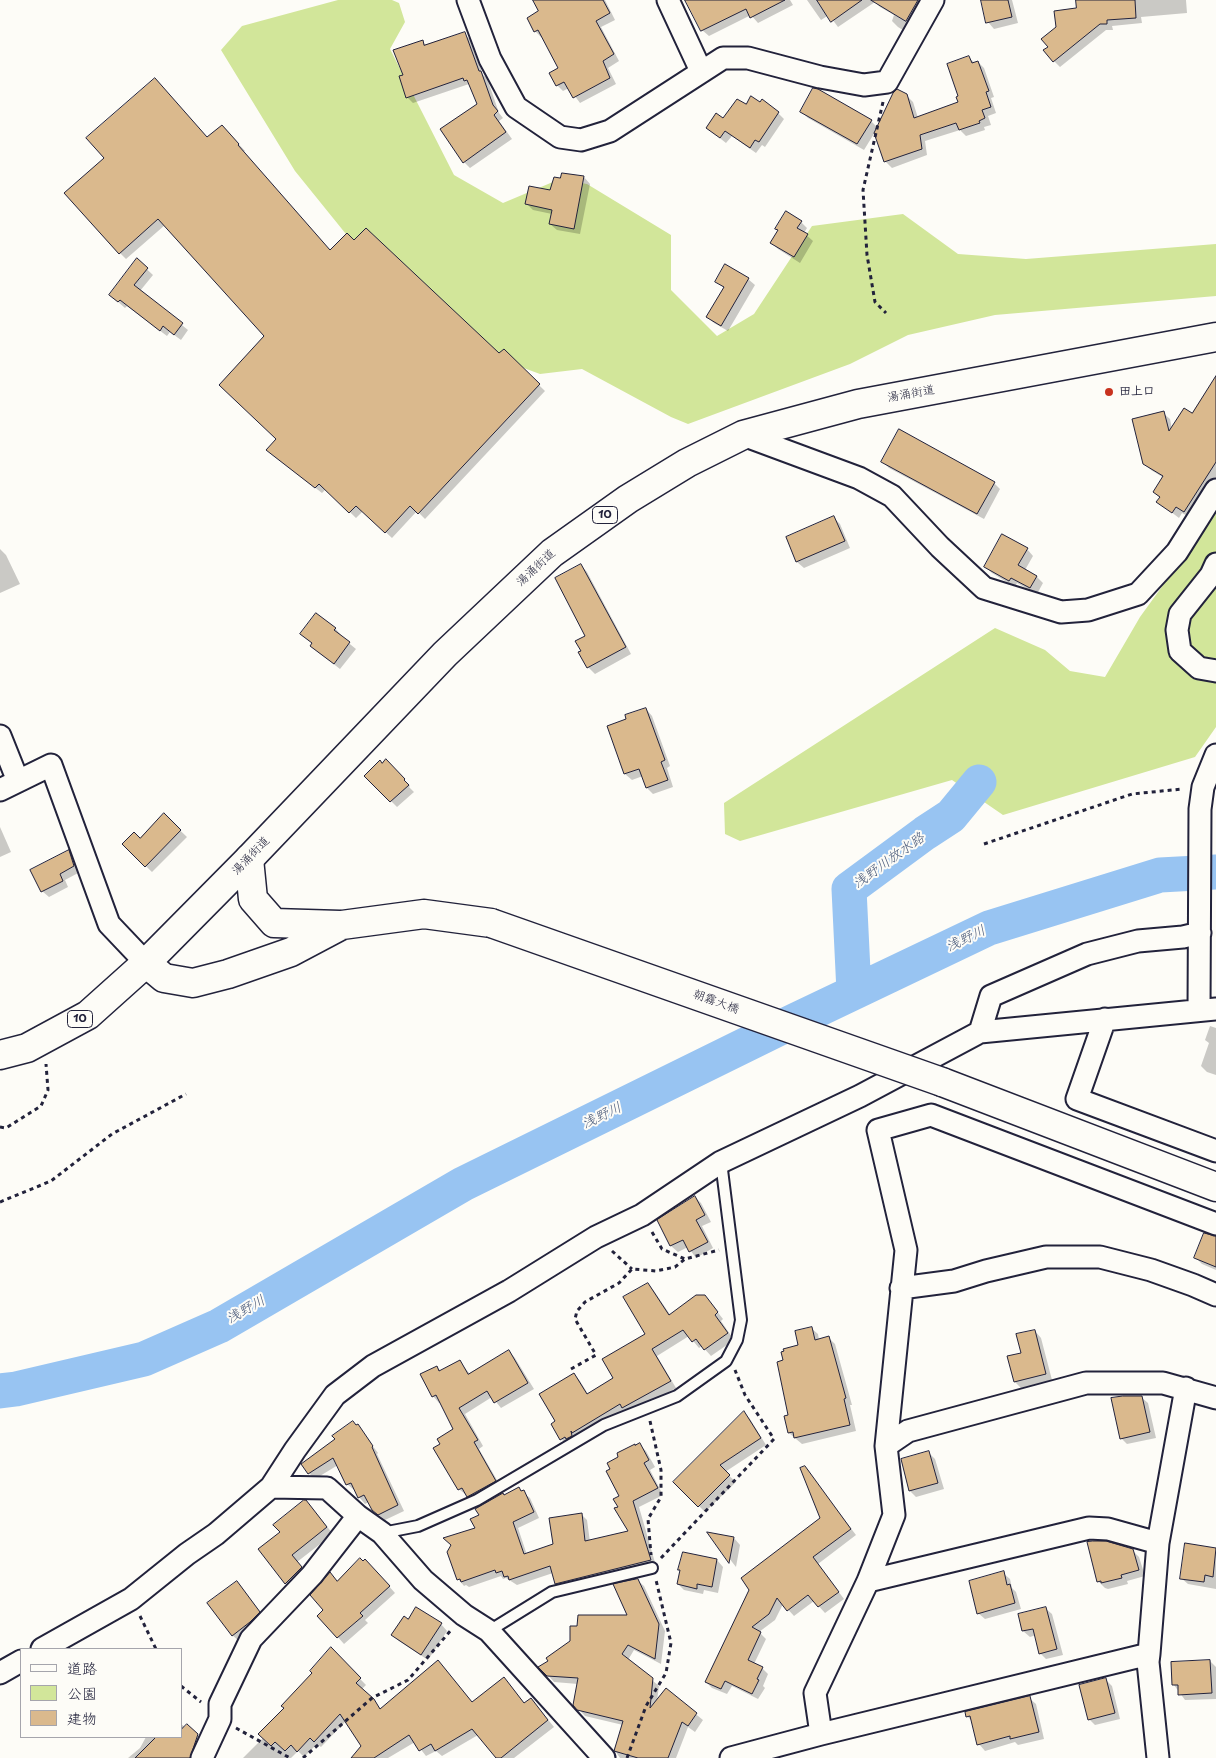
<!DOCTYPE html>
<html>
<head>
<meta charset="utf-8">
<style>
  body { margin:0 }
  #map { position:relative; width:1216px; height:1758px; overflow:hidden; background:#fdfcf7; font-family:"Playpen Sans","Klee One",sans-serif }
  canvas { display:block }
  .legend { position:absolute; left:20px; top:1648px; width:162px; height:90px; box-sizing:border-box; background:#fdfcf7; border:1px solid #a5a5ac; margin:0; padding:6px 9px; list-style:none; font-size:15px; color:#22223b }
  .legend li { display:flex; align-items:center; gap:10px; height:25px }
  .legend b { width:25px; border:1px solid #a5a5ac }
</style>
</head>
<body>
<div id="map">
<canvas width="1216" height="1758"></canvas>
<ul class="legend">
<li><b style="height:6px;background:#fdfcf7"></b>道路</li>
<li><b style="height:14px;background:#d2e69a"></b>公園</li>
<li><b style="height:14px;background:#dab98d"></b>建物</li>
</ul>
</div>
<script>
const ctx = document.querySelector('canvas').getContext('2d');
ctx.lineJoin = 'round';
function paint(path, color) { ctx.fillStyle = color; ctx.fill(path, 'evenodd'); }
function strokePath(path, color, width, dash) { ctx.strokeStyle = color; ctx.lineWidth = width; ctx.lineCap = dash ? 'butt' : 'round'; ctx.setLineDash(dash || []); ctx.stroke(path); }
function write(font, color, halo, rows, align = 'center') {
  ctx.font = font + ' "Playpen Sans","Klee One",sans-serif'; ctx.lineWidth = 4; ctx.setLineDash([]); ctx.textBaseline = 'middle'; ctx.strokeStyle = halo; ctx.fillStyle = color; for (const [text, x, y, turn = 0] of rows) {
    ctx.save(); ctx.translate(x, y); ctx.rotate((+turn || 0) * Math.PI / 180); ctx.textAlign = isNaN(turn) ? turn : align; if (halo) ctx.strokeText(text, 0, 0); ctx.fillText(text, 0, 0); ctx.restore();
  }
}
const green = new Path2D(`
  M338,0h54l7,3 6,19 -15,27 64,126 49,28 57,-24 27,5 84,51v55l46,46 37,-22 58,-88 91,-12 55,40 68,5 190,-15v52l-221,19 -87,20 -58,29 -162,60 -17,-7 -89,-48 -42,5 -38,-14 -148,-116 -59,-73 -74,-121 21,-24z
  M1216,512v215l-21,30 -192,58 -51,-35 -212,61 -15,-7 -1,-31 271,-175 50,22 25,21 35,6 35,-60z`);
const shadow = new Path2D(`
  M535,0h70l10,20 -14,7 18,34 -11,7 8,16 -36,19 -11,-15 -6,3 -6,-6 3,-17 -17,-31h-2l-6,-6 5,-19z
  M686,0h104l3,5 -35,18 -7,-8 -42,21 -7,-6z
  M807,0h121l-19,34 -11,-7 -6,-6 2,-6 -14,-8 -5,-5 -37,25 -9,-12 -8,5z
  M982,0h30l6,23 -24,6 -6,-7z
  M1077,0h109l1,13 -46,4 1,6 -30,3 1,4h-7l-46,37 -6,-6 -4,-14 27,-38z
  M464,34l7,6 12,35 4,3 12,35 4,5 -4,3 13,18 -42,29 -6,-6 14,-58 -9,-20 -56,19 -6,-6 -3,-21 18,-35 5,5z
  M968,57l7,6 3,-1 6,6 10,29 -3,1 5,15 -8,3 3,9 -7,2 1,3 -19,6 -6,-6 -35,11 2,14 -35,13 -7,-7 -10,-29 -11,18 -56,-32 -6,-6 16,-21 53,30 7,7 28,-33 7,7 5,16 41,-16z
  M746,105l32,8 6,6 -19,28 -3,-2 -6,8 -24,-17 -6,7 -19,-15z
  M228,132l17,19 -2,1 87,99 169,104 5,-4 41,40 -120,128 -8,-8 -25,27 -29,-27 -7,7 -30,-29 -4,4 -48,-37 4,-17 -13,-103 -100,-111 -39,34 -6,-6 88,-114z
  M562,175l22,2 6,7 -10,50 -23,-4 -7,-6 2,-10 -19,-4 -6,-6 24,-13 10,-12z
  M801,222l6,6 -3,5 9,8 -13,22 -22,-14 -6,-6z
  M137,260l16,15 -13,16 48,39 -7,10 -11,-8 -3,4 -40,-30 -2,2 -8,-7z
  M748,279l7,6 -27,46 -14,-8 -7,-6 17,-29 -8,-7z
  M1216,378v100l-25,40 -9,-5 -3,5 -21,-16 2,-4 -6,-6 10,-14 -13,-8 -7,-7 19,-50 7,6 2,10 21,-14z
  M883,462l111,21 6,6 -16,30 -95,-51z
  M834,518l6,6 10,24 -46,20 -7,-6 -10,-24z
  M0,549l6,6 14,29 -20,9z
  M1027,549l6,7 -8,14 12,7 6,6 -6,11 -20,-11 -2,4 -23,-14 -7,-6z
  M581,565l6,7 44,82 -36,20 -7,-7 -8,-14 2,-2 5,-15z
  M335,628l6,7 -1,1 16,13 -16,20 -22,-17 -5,-8 -12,-10z
  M646,709l6,7 18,50 -3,2 6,19 -20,7 -6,-6 -4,-12 -11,4 -7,-6 -16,-48 18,-7z
  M386,761l24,25 -1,1 5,5 -17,15 -31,-31z
  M164,815l23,22 -35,35 -29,-28 17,-4z
  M0,827l11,25 -11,5z
  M68,852l7,6 5,14 -15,8 3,7 -19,10 -7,-6z
  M1210,1026l6,2v47l-9,-3 -6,-6 8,-23 -4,-3z
  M695,1197l6,6 10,19 -9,4 11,22 -17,10 -8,-11 -10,5 -7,-6 -13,-25z
  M1216,1237v33l-14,-6 -6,-6z
  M648,1284l6,7 17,25 34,-20 18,23 -2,2 13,19 -23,16 -9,-10 -3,2 -10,-12 -32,20 19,32 -47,26 -3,-4 -58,35 -7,-6 -4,-17 17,-48 6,7 8,13 27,-15 32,-44z
  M811,1328l7,6 1,6 9,-3 7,7 17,61h-2l6,26 -54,13 -13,-11 1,-17 -5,-55 15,-15z
  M1035,1331l6,7 11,42 -31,8 -6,-6 7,-28z
  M509,1351l6,7 19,31 -33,19 -9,-11 -27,17 18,32 -4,3 22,38 -27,15 -15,-13 -18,-45 14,-15 -14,-27 -2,1 -6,-7 4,-29 4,4 19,-9 10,12z
  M1141,1397l7,6 8,35 -29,6 -6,-6z
  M744,1413l6,6 16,26 -41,27 11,10 -31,30 -30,-30z
  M357,1425l21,28 -1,1 27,57 -19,9 -12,-10 -4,-8 -4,2 -6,-7 -4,-7h-1l-7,-6 -9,-19 -23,14 -6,-6z
  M640,1445l6,6 9,16 -5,3 13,25 -24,12 17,59 -94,24 -6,-6 -3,-11 -36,12 -11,-7 -3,1 -2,-3 -32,11 -3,-2 -2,1 -6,-7 22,-63 25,-20 14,-7 11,9 9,20 -21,10 9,27 27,-10 27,-31 6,6 3,22 40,-10 -10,-24v-11z
  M929,1453l6,6 9,30 -28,8 -6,-6z
  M804,1467l52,68 -38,29 26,35 -19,14 -11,-12 -20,15 -11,-12 -8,16 -16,12 7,7 -12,25 8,4 6,6 -5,12 2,2 -7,11 -26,-13 -5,8 -15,-6 -6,-6 116,-163z
  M312,1508l21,26 -36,28 10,12 -15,16 -33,-40z
  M710,1534l24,4 6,7 -4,22z
  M1088,1543l44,7 7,7 6,19 -18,5 1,3 -20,5 -3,-1 -6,-6z
  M1186,1544l30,5v40l-28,-5 -7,-6z
  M684,1554l33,6 6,7 -5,26 -14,-3 -1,4 -19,-4 -6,-6 3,-13 -2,-2z
  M372,1567l23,26 -30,27 3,3 -24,21 -25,-28 6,-6 12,-28z
  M1003,1573l7,6 2,9 4,4 5,17 -36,10 -7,-6z
  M637,1580l7,6 21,45 -4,33 -27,-14 -6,10 31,26 -2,15 9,-11 37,30 -8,12 -7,-5 -12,31h-56l-6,-9 9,-24 -38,-9 -11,-12 4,-20 -24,-2 -6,-7 81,-59z
  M237,1582l28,36 -26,23 -7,-6z
  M1045,1608l7,6 11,41 -17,4 -6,-6 -4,-18 -6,2 -7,-6z
  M441,1624l6,7 -19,29 -29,-19 -6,-6z
  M331,1649l35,36 -4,4 19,20 63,-41 29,35 37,-18 15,19 12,2 17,21 -40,31h-16l-20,-23 -36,21 -6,-5 -10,5 -11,-14 -27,16h-35l10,-12 -17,-25 -25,26 -4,-3 -13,13 -6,-6 -7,7h-48l20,-20 51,-64z
  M1210,1661l6,6v32l-31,1 -11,-15z
  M1105,1679l7,7 8,33 -25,6 -6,-6z
  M1029,1698l7,6 8,35 -26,6 -3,-3 -30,9 -6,-7 -7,-23 -5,-5z
  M181,1724l4,3 2,-2 17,16 -6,17h-70l12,-10 6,-11h35z`);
const river = new Path2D(`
  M854,992l-5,-103 76,-56 26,-17 28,-34
  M0,1391l16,-2 128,-30 75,-33 244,-142 329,-162 197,-94 171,-53 56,-3`);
const building = new Path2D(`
  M533,0h70l7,13 -14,8 18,33 -11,7 7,17 -37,20 -9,-16 -8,4 -7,-13 9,-5 -20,-38 -4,2 -7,-14 11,-7z
  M685,0h100l-35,18 -4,-9 -45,22z
  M817,0h45l-31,22z
  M871,0h47l-12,21z
  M981,0h27l4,17 -26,6z
  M1076,0h59l1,18 -29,2v4h-7l-47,38 -10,-12 5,-3 -7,-8 15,-12 -2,-16 22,-3z
  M465,32l14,39h2l12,34 5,6 -4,4 12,17 -43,31 -23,-34 37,-25 -10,-24 -3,1 -1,-3 -57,20 -7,-22 4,-1 -10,-25 30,-10 1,5z
  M969,56l3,7 6,-2 11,30 -3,1 5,15 -9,3 3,8 -6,3 1,2 -21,7 -3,-7 -36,12 2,14 -38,13 -10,-29 19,-40 4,-4 10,5 7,24 44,-16 -2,-5 2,-1 -11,-32z
  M155,78l52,59 15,-12 17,19 -1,1 92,105 17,-17 7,7 12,-12 133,125 5,-4 36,35 -122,130 -8,-8 -25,27 -29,-27 -7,7 -30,-29 -4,4 -49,-38 10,-11 -57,-54 45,-49 -106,-117 -39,35 -55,-61 40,-35 -18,-20z
  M813,88l5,1 54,31 -15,24 -57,-32z
  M751,96l9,6 2,-3 17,13 -20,30 -4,-2 -5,8 -25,-17 -5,7 -14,-10 10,-15 7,5 14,-19 9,5z
  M562,173l22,3 -10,53 -25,-5 3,-14 -27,-6 4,-18 21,4 4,-13 6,1z
  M786,211l16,10 -5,7 11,6 -14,23 -24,-14 8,-13 -3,-1z
  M137,258l11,10 -14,17 49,38 -9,12 -11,-9 -3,5 -40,-31 -2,2 -9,-7z
  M725,264l24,14 -28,48 -15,-9 18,-30 -9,-5z
  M1216,376v86l-32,50 -8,-5 -4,6 -16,-11 4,-5 -7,-5 10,-16 -20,-12 -11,-45 32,-8 5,20 15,-23 8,5z
  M899,429l96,53 -18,32 -96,-52z
  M834,516l11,25 -49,21 -10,-25z
  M1002,534l26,14 -10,17 19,11 -7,12 -19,-10 -2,3 -25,-14z
  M581,564l45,83 -39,21 -9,-16 3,-1 -6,-10 10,-5 -30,-58z
  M316,613l20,15 -2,2 16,12 -16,22 -24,-18 2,-3 -12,-9z
  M646,708l19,52 -4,2 7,18 -22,8 -7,-19 -15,5 -17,-48 19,-7 -1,-4z
  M386,759l19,20 -1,1 5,5 -19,17 -26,-26 16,-16 2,3z
  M164,813l17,17 -36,37 -23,-23 12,-12 6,6z
  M69,850l5,16 -14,8 3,7 -22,11 -11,-22z
  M695,1196l10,19 -9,5 12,22 -19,10 -6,-12 -13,6 -13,-26z
  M1204,1233l12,3v31l-22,-9z
  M648,1283l21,32 27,-20h9l13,17 -3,3 13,18 -24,17 -8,-11 -4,3 -9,-12 -31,19 19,32 -49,27 -2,-4 -48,29 -1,-2 1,5 -6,3 -1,-2 -5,3 -9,-16 4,-3 -16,-27 35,-21 13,21 26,-16 -11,-19 43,-25 -22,-37z
  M812,1327l3,13 14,-4 17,62 -2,1 6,26 -56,13 -1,-6 -5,1 -4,-17 4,-1 -11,-53 6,-2 -2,-8 3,-1 -1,-2 15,-4 -3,-14z
  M1035,1330l11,44 -32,8 -7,-26 14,-3 -5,-19z
  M509,1350l19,33 -34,20 -7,-12 -28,17 19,32 -4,2 22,39 -29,16 -5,-9 -4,2 -25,-42 7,-4 -3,-5 16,-10 -17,-34 -4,2 -12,-23 17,-8 2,5 21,-11 8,14z
  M1123,1396h19l8,36 -30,7 -9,-41z
  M744,1411l17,27 -41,27 10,10 -32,32 -25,-25z
  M353,1421l3,4 2,-1 15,22 -1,1 26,58 -20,10 -6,-5 -8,-15 -6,3 -7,-15 -5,2 -13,-27 -25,16 -7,-10 34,-25 -3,-3z
  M640,1443l9,17 -5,3 14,25 -25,13 18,59 -96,24 -5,-18 -41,14 -1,-4 -4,1 -2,-6 -6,2 -1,-3 -34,12 -1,-3 -3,1 -10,-28 4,-7 -8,-7 32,-10 -5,-9 9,-4 -4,-6 28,-16 1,2 15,-8 2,4 3,-1 10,22 -21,10 11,32 29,-10 -4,-26 33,-5 3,28 43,-10 -14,-23 4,-1 -5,-8 6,-3 -13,-25 4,-2 -3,-6 11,-6 -1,-4 18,-9v1z
  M929,1451l9,32 -29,8 -8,-32z
  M805,1466l46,63 -38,28 26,35 -21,15 -10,-12 -21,16 -10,-13 -8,16 -17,13 9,5 -13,28 15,7 -6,12 2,1 -7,14 -27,-13 -4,8 -16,-7 44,-92 -8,-12 79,-60 -20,-50z
  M304,1500h2l21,27 -35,28 10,12 -17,17 -27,-35 22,-17 -7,-7z
  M707,1532l27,5 -5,26z
  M1093,1541h13l27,8 6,21 -18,5 1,3 -21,5v-2l-4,1 -10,-40z
  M1185,1543l31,5 -3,29 -8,-2 -1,7 -24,-3z
  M683,1552l34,7 -5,28 -15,-3v5l-20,-5 3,-14h-2z
  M360,1558l3,3 2,-2 25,27 -30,27 3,3 -26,22 -20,-22 6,-6 -13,-15 20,-23 7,9z
  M1004,1571l3,14 3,-1 5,19 -38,11 -8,-33z
  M638,1579l21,45 -4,35 -27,-14 -6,9 31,24 -3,30 16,-20 31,25 -9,13 -6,-4 -14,36h-30l-24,-7 9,-30 -46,-11 -4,-5 5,-27 -31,-2 -9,-9 10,-6 -2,-3 24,-17v-15h7l1,-11h49l-14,-31z
  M237,1581l23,31 -10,10 -18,14 -25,-33z
  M416,1607l26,16 -21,32 -30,-20 13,-19 4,3z
  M1046,1607l11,42 -18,5 -6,-25 -11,2 -4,-17z
  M331,1647l30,31 -5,5 18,16 6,10 58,-49 34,42 32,-25 20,26 7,-5 17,22 -47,38h-5l-24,-29 -37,22 -4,-7 -12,7 -10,-16 -35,23h-23l10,-12 -21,-32 -26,28 -4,-4 -13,14 -6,-7 -6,6 -10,-9 -4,4 -13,-12 26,-26 -3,-2 31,-33 -2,-2z
  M1210,1660l2,33 -34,2v-10h-6l-1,-23z
  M1106,1678l9,35 -27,7 -9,-35z
  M1030,1696l9,36 -29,7v-3l-33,9 -7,-29 -4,1 -1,-5z
  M187,1724l11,10 -8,24h-55l21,-21h25v-7z`);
const path = new Path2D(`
  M883,102l-20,88 4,65 8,47 11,11
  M984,844l148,-50 50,-5
  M0,1127l6,1 35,-22 7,-16 -2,-26
  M0,1202l51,-21 61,-47 74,-40
  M652,1232l10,17 23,10
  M612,1251l20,18
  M571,1369l25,-14 -21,-36 2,-8 8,-9 34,-19 13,-14 24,2 19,-4 10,-8 34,-9
  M650,1421l11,49v27l-13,22 3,36
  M661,1558l113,-119 -29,-44 -10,-25
  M140,1616l16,33
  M181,1686l20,16
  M236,1728l54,30
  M303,1758l69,-60 36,-18 44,-51
  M627,1758l19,-52 20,-33 5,-30 -15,-63`);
const lane = new Path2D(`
  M382,1533l36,-7 59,-26 127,-75 73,-29 49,-35 11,-21 4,-20 -20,-158
  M489,1631l63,-39 100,-24`);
const street = new Path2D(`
  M468,0l22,59 26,48 44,30 21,3 29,-9 113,-73h25l72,19 44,8 23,-3 46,-82
  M668,0l33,71
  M743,435l116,43 33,18 48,51 44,41 77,24 27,-2 50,-16 39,-42 39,-62
  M1216,564l-5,11 -31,39 -3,16 3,21 19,17 17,3
  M0,736l18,45
  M0,790l51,-25 58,159 37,39
  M1199,1010l1,-201 3,-22 13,-32
  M1105,1019l-28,80 139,52
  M980,1032l11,-36 96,-42 51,-13 45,-4 17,-4
  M901,1288l53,-7 32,-10 60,-14h54l51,13 42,15 23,10
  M886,1446l22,-15 178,-48h77l53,15
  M271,1487l56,1 31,28 24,17 41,47 41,35 25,16 115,127
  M868,1581l221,-53 19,1 50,14
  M42,1649l89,-50 56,-45 29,-20 55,-47 24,-37 40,-55 38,-29 136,-75 87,-54 46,-22 79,-53 139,-66 120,-64 236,-23
  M0,1673l21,-12
  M821,1734l-6,-41 53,-112 26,-66 -8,-69 20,-196 -28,-120 53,-15 285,109
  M202,1758l18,-39v-15l31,-65 61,-64 46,-59
  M731,1758l90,-24 328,-80
  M1158,1758l-10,-96 1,-8 9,-111 28,-155`);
const secondary = new Path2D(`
  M249,859l4,40 21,24 66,2
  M146,963l18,15 29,5 35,-9 63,-22 51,-27 82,-11 67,9
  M942,1082l274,105`);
const primary = new Path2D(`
  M0,1055l27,-7 61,-33 58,-52 103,-104 196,-205 107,-101 76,-54 59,-36 56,-28 115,-31 358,-67`);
const secondaryBridge = new Path2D(`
  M491,923l451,159`);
const markers = [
  [1109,392,5,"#c8321e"]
];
const shields = [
  [605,515,25],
  [80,1019,25]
];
const shieldNames = [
  ["10",605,515],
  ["10",80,1019]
];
const poiNames = [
  ["田上口",1119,392]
];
const streetNames = [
  ["湯涌街道",911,394,-10],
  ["湯涌街道",536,568,-43],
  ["湯涌街道",251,856,-46],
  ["朝霧大橋",716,1002,20]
];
const waterNames = [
  ["浅野川放水路",889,861,-36],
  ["浅野川",966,939,-26],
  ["浅野川",602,1116,-26],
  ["浅野川",246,1310,-30]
];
paint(green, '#d2e69a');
paint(shadow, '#0003');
strokePath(river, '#98c4f2', 35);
paint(building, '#dab98d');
strokePath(building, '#22223b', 1);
strokePath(lane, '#22223b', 14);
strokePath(street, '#22223b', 25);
strokePath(secondary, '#22223b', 31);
strokePath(primary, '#22223b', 31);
strokePath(path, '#22223b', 3, [4, 4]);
strokePath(lane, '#fdfcf7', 10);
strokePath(street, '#fdfcf7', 21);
strokePath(secondary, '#fdfcf7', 28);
strokePath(primary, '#fdfcf7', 28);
strokePath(secondaryBridge, '#22223b', 31, []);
strokePath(secondaryBridge, '#fdfcf7', 28);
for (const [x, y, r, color] of markers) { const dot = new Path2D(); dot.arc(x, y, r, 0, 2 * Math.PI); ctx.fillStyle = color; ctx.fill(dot); strokePath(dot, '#fdfcf7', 2); }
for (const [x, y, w] of shields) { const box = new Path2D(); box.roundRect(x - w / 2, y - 8.5, w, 17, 4); ctx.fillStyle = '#fdfcf7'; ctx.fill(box); strokePath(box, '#22223b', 1); }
write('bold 11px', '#22223b', null, shieldNames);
write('bold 12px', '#22223b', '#fdfcf7', poiNames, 'left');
write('12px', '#22223b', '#fdfcf7', streetNames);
write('italic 14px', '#4b5b7b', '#fdfcf7', waterNames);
</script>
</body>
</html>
